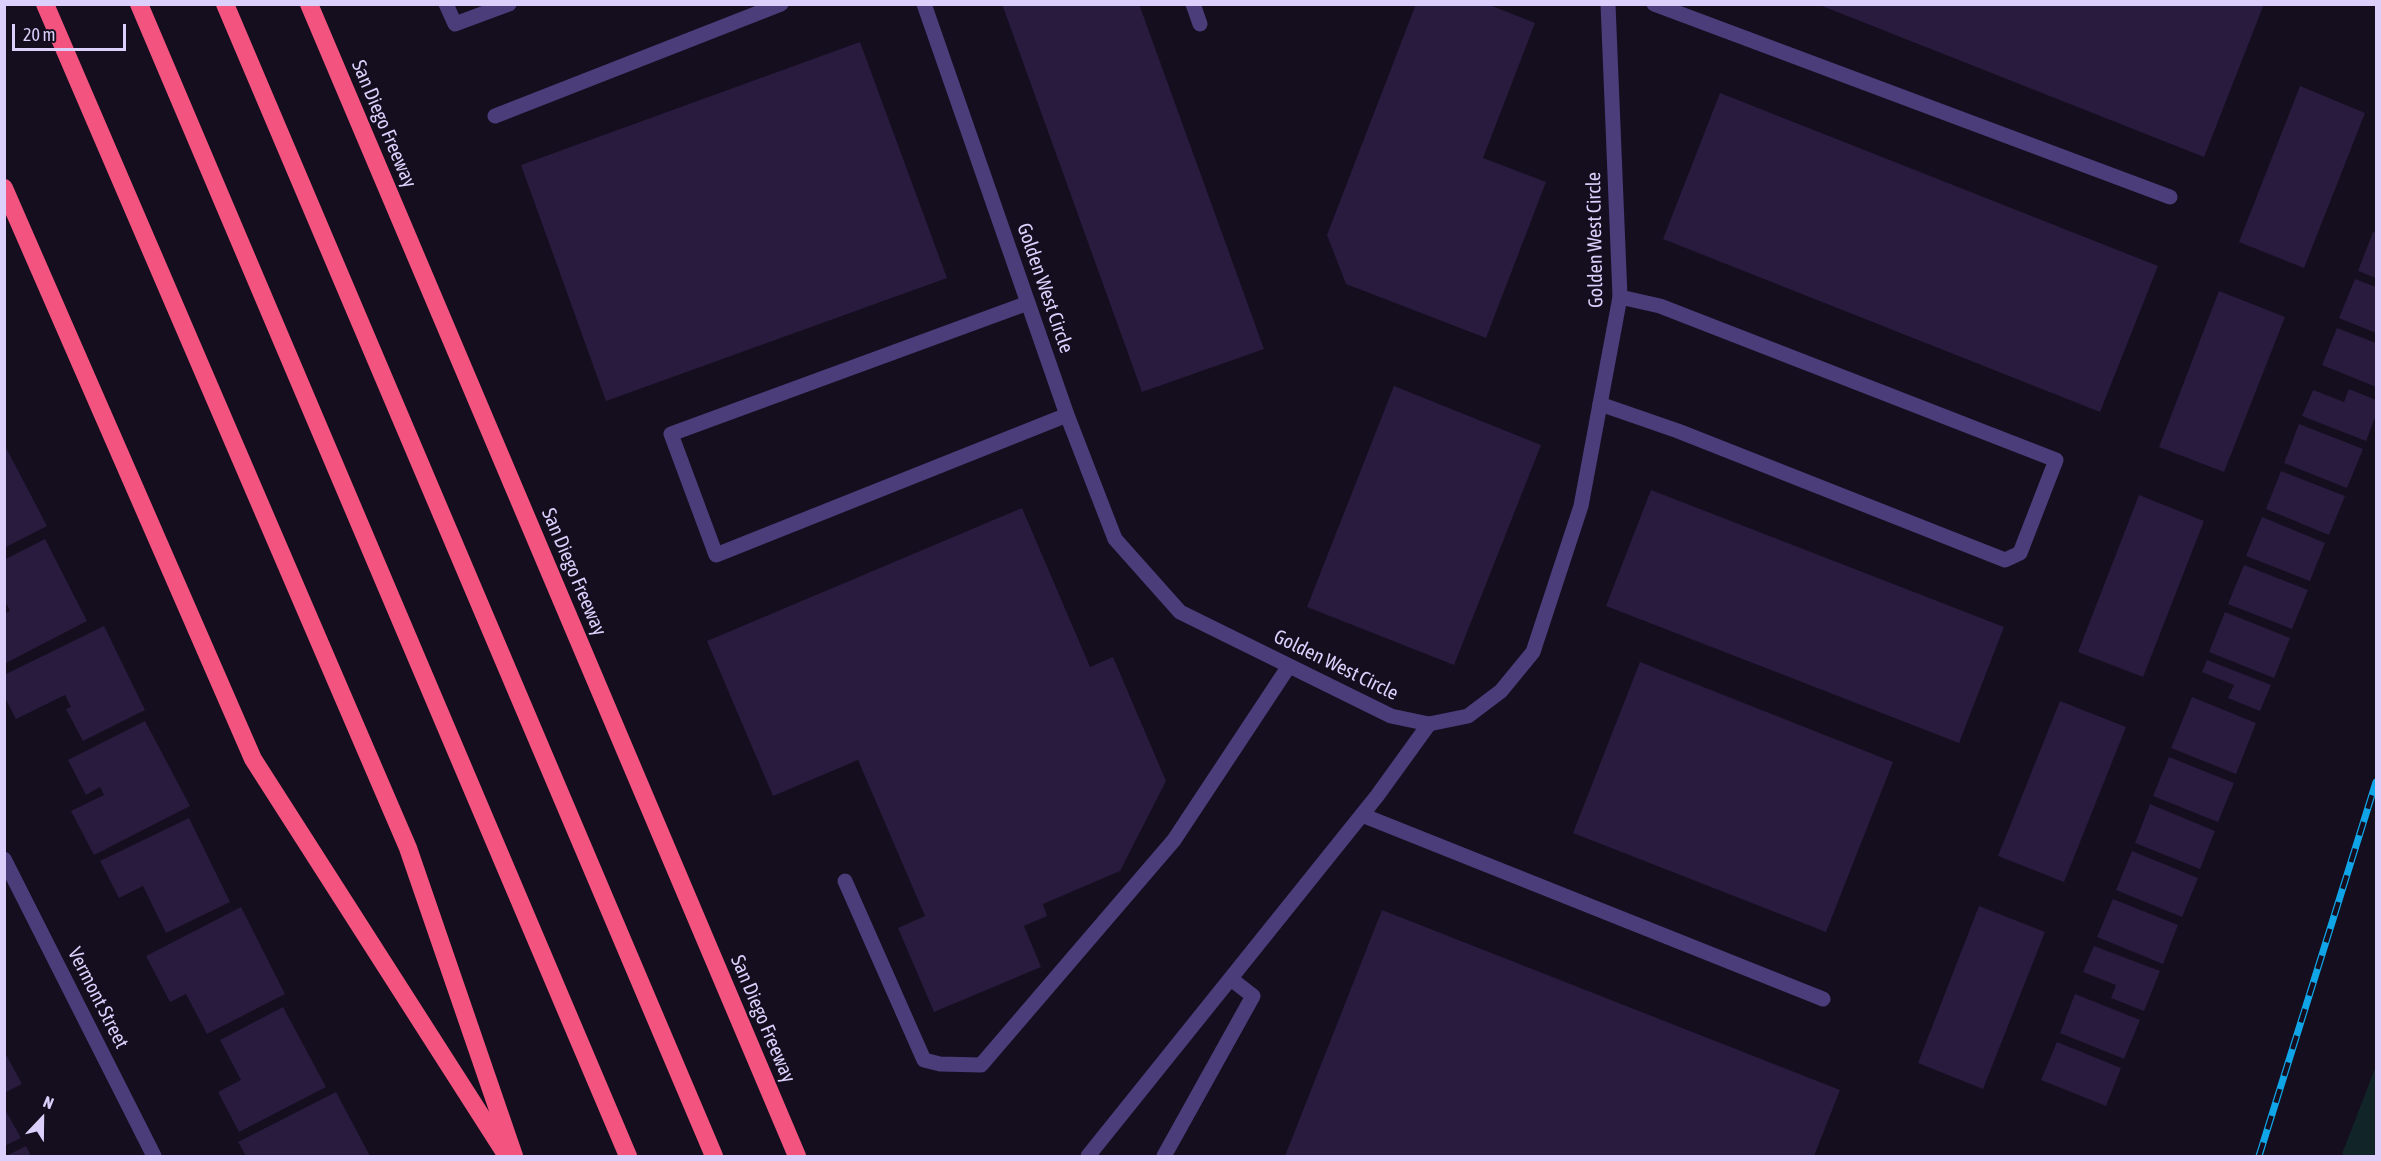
<!DOCTYPE html>
<html>
<head>
<meta charset="utf-8">
<style>
  body { margin:0 }
  #map { position:relative; width:2381px; height:1161px; overflow:hidden; background:#140e1f; font-family:"Asap Condensed",sans-serif }
  canvas { display:block }
  .frame { position:absolute; inset:0; border:6px solid #ddcffc; pointer-events:none }
  .north { position:absolute; left:12px; top:1089px; width:60px; height:60px; -webkit-text-stroke:4px #140e1f; paint-order:stroke; rotate:22deg; font-size:16px; font-weight:700; line-height:24px; text-align:center; color:#ddcffc }
  .north::after { content:''; display:block; margin:auto; width:21px; height:27px; background:#ddcffc; clip-path:polygon(50% 0,100% 100%,50% 72%,0 100%) }
  .scale { position:absolute; left:12px; top:24px; width:114px; height:27px; box-sizing:border-box; border:3px solid #ddcffc; border-top:0; padding-left:8px; font-size:18px; line-height:21px; white-space:nowrap; color:#ddcffc; -webkit-text-stroke:4px #140e1f; paint-order:stroke }
</style>
</head>
<body>
<div id="map">
<canvas width="2381" height="1161"></canvas>
<div class="frame"></div>
<div class="north">N</div>
<div class="scale">20 m</div>
</div>
<script>
const ctx = document.querySelector('canvas').getContext('2d');
ctx.lineJoin = 'round';
function paint(path, color) { ctx.fillStyle = color; ctx.fill(path, 'evenodd'); }
function strokePath(path, color, width, dash) { ctx.strokeStyle = color; ctx.lineWidth = width; ctx.lineCap = dash ? 'butt' : 'round'; ctx.setLineDash(dash || []); ctx.stroke(path); }
function write(font, color, halo, rows, align = 'center') {
  ctx.font = font + ' "Asap Condensed",sans-serif'; ctx.lineWidth = 5; ctx.setLineDash([]); ctx.textBaseline = 'middle'; ctx.strokeStyle = halo; ctx.fillStyle = color; for (const [text, x, y, turn = 0] of rows) {
    ctx.save(); ctx.translate(x, y); ctx.rotate((+turn || 0) * Math.PI / 180); ctx.textAlign = isNaN(turn) ? turn : align; if (halo) ctx.strokeText(text, 0, 0); ctx.fillText(text, 0, 0); ctx.restore();
  }
}
const green = new Path2D(`
  M2376,1066v90h-28l-6,-2z`);
const building = new Path2D(`
  M1002,4h137l125,345 -122,43z
  M1416,4h71l48,19 -52,135 63,24 -60,156 -140,-54 -19,-49z
  M1817,4h447l-60,153z
  M860,42l87,236 -341,123 -85,-236z
  M2300,86l65,27 -61,155 -65,-26z
  M1720,93l438,173 -58,146 -437,-173z
  M2373,232l3,1v45l-18,-7z
  M2355,279l21,8v46l-37,-15z
  M2219,291l66,26 -61,155 -65,-25z
  M2337,328l39,15v44l-54,-22z
  M1394,386l147,59 -87,220 -147,-58z
  M2349,389l27,11v15l-10,26 -64,-25 11,-26 31,12z
  M2299,424l64,25 -16,39 -63,-25z
  M4,444l43,82 -43,22z
  M2281,471l64,25 -16,39 -63,-26z
  M1651,490l353,137 -45,116 -353,-137z
  M2139,495l65,26 -61,156 -65,-25z
  M1022,508l68,159 23,-10 53,124 -46,90 -77,33 4,12 -23,10 17,41 -107,45 -36,-84 27,-12 -67,-156 -85,36 -66,-155z
  M2262,517l63,26 -15,38 -64,-25z
  M45,539l42,82 -83,43v-50l6,-3 -6,-12v-39z
  M2244,565l64,25 -16,39 -64,-25z
  M2225,612l65,26 -16,40 -65,-26z
  M104,626l41,84 -62,31 -17,-32 5,-2 -6,-12 -49,24 -12,-23v-21z
  M2207,660l64,25 -11,26 -32,-13 6,-13 -32,-13z
  M1640,662l253,100 -67,170 -253,-99z
  M2192,697l64,26 -20,51 -65,-26z
  M2060,701l66,26 -62,155 -66,-26z
  M145,721l45,85 -96,49 -23,-44 33,-16 -4,-8 -14,8 -18,-35z
  M2169,757l65,26 -16,39 -65,-26z
  M2150,804l65,27 -15,38 -65,-26z
  M189,818l41,84 -64,31 -23,-47 -24,12 -19,-37z
  M2132,851l66,27 -16,39 -66,-27z
  M2113,899l65,26 -15,39 -66,-27z
  M1979,906l66,26 -62,157 -65,-26z
  M241,907l44,87 -78,40 -21,-40 -16,8 -24,-46z
  M1382,910l458,180 -26,66h-529z
  M2094,946l66,25 -16,40 -33,-13 5,-13 -33,-13z
  M2075,994l65,26 -16,39 -64,-26z
  M283,1007l43,80 -87,45 -21,-40 23,-12 -21,-40z
  M2057,1042l64,26 -15,38 -65,-26z
  M4,1051l18,33 -18,9z
  M336,1092l34,64h-124l-8,-14z
  M4,1108l17,30 -17,8z
  M26,1146l5,10h-25z`);
const lane = new Path2D(`
  M446,4l9,20 54,-20
  M1193,4l7,20
  M1654,4l516,193
  M495,116l286,-112
  M1028,303l-357,131 45,121 351,-140
  M1600,404l78,27 327,129 15,-7 36,-93 -396,-154 -40,-9
  M1362,815l461,184
  M845,881l79,179 16,4 41,1 193,-225 115,-174
  M1088,1156l289,-360 52,-72
  M1164,1156l89,-160 -22,-17`);
const street = new Path2D(`
  M924,4l143,411 48,124 65,73 211,104 38,8 39,-8 33,-25 32,-39 48,-146 39,-209 -12,-293
  M4,859l150,297`);
const highway = new Path2D(`
  M45,4l363,844 106,308
  M139,4l489,1152
  M225,4l489,1152
  M309,4l488,1152
  M4,188l249,571 252,394`);
const rail = new Path2D(`
  M2259,1156l117,-374`);
const streetNames = [
  ["San Diego Freeway",384,124,67],
  ["Golden West Circle",1595,240,-91],
  ["Golden West Circle",1045,288,71],
  ["San Diego Freeway",574,572,67],
  ["Golden West Circle",1336,665,26],
  ["Vermont Street",98,998,63],
  ["San Diego Freeway",763,1019,67]
];
paint(green, '#112428');
paint(building, '#291b3e');
strokePath(lane, '#4b3c7a', 15);
strokePath(street, '#4b3c7a', 15);
strokePath(highway, '#f3537f', 18);
strokePath(rail, '#10a5e6', 7);
strokePath(rail, '#140e1f', 4.5, [14]);
write('20px', '#ddcffc', '#140e1f', streetNames);
</script>
</body>
</html>
